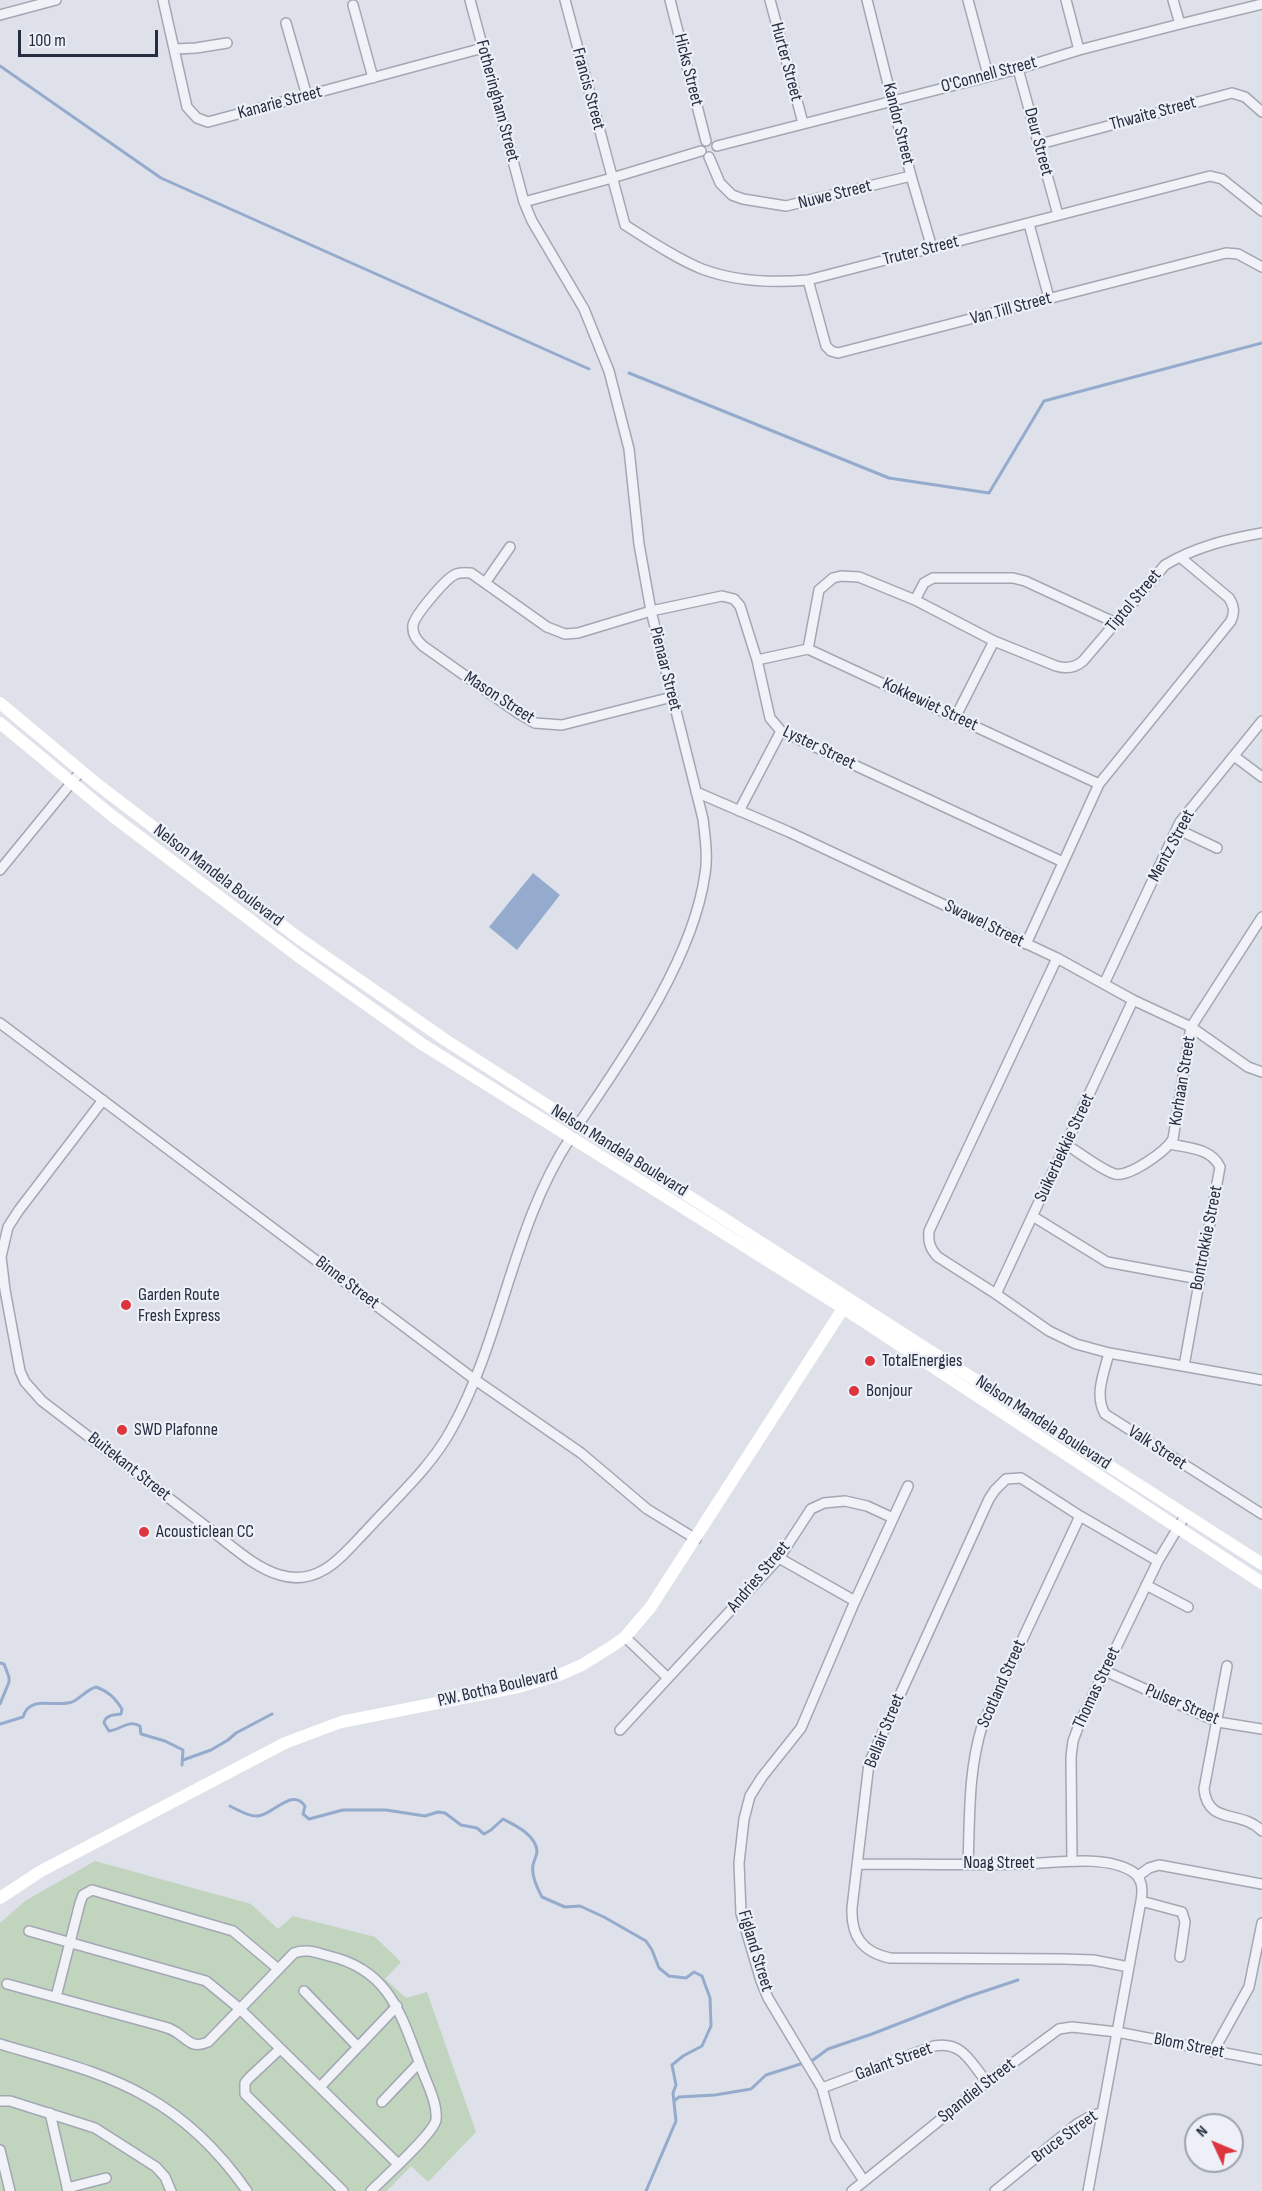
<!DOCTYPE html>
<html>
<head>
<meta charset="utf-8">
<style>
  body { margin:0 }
  #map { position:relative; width:1262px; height:2191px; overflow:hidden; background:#dee1e9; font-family:"Sofia Sans Condensed",sans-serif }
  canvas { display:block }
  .north { position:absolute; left:1184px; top:2113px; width:60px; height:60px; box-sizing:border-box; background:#edf0f6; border:2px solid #9da2ae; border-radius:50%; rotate:314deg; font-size:16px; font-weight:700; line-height:24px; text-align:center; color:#252d41 }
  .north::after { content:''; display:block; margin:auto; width:21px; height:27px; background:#dc353e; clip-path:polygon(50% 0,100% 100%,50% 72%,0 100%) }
  .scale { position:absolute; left:18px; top:30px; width:140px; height:27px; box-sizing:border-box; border:3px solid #252d41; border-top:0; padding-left:8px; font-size:18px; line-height:21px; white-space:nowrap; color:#252d41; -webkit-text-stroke:4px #edf0f6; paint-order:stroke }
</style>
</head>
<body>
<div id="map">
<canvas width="1262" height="2191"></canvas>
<div class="north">N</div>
<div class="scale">100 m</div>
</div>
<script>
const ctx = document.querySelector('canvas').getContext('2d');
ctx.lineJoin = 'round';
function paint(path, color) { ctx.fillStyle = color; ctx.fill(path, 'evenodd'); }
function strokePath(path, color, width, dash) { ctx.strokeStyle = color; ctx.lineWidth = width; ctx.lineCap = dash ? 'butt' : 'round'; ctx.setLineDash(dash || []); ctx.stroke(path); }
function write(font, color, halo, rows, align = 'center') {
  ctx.font = font + ' "Sofia Sans Condensed",sans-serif'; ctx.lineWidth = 4.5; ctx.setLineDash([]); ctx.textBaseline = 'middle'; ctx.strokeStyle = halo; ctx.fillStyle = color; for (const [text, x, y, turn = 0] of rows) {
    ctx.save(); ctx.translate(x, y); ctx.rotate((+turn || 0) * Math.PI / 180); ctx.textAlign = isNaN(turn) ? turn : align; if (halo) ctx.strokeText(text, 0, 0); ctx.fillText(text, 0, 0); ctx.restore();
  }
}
const green = new Path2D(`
  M95,1861l156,43 27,25 15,-13 82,21 26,25 -16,17 21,19 21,-6 49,140 -48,50 -17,-16 -24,25h-387v-268l25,-22z`);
const water = new Path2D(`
  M533,873l27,22 -43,55 -28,-23z`);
const stream = new Path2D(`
  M0,66l161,112 428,191
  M629,373l260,105 100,15 55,-92 218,-58
  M0,1663l4,1 5,13v5l-9,22
  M0,1724l23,-7c7,-23 32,-9 49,-15 9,-4 14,-12 24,-15 12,4 19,11 26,22l-1,5c-7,1 -16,1 -17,9l5,8c11,-1 20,-12 31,-5l1,8 24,7 18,9 -1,15
  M183,1760l28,-10 17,-10 8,-7 36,-19
  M230,1806c8,4 19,11 28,10 15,-1 34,-29 47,-10l-2,8 6,5 34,-9h43l39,6 13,-4 7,1 16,12 16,3 7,6 7,-4 12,-11c12,6 33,16 34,32 0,4 -3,10 -4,14 -2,11 4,23 9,32l23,10 15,-1 24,11 42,24 6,9 7,18 10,8 17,2 8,-6 8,4 8,22 1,28 -9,20 -19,10 -11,9 4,20 -3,8 3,28 -30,70
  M674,2101l5,-4 36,-2 36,-6 15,-14 47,-15 15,-11 44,-15 95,-37 51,-17`);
const street = new Path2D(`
  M163,0l24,107 10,11 11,4 275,-74
  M470,0l54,202 8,19 52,88 25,62 20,78 10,95 12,67 52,208c2,18 5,37 2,55 -12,86 -79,180 -127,251
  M565,0l60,225c24,15 50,33 77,44 32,12 72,14 106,11l402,-104 12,3 40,32
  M670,0l36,141
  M770,0l33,123
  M867,0l44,176 21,72
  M968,0l20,75
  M1066,0l13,50
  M1173,0l7,24
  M353,5l20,73
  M0,15l56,-15
  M286,23l21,73
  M175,49l21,-1 31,-5
  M1018,69l40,146
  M1040,144l192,-51 13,4 17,15
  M717,146l301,-77 61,-19 101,-26 82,-20
  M709,157l11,26 12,12 11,4 43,7 125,-30
  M524,202l88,-24 89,-27
  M1029,224l20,74
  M808,280l18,66 5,5 7,2 388,-100 12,1 24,13
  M485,583l25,-36
  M915,600l9,-17 9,-5h80l12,3 91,42
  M808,649l11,-59 14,-12 8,-2 18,1 56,23 79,41 62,25c10,3 19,2 27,-5l82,-96c30,-18 63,-26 97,-32
  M757,660l51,-11 291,135
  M672,697l-110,28 -27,-2 -17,-10 -95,-67c-6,-6 -11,-11 -10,-21 2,-10 33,-47 43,-51 5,-2 10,-1 15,-1l76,54 18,7 13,-1 73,-22 71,-15 12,3 6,7 17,54 13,58 11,13 282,131
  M956,716l38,-75
  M1234,756l28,21
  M696,792l93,40 268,126 76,42 58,27 57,40 14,5
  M739,811l42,-80
  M1177,829l40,19
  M0,870l81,-99
  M1026,944l73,-160 132,-163c4,-9 3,-15 -2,-23l-49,-41
  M1057,958l-128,273c-1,11 1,18 9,26l58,37 53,37 27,13 33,9 153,27
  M1104,984l76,-162 82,-101
  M0,1023l474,356 107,74 66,56 49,30
  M103,1100l-84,110 -11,17 -7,30 4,33 15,81 5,11 17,19c57,43 113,87 170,130 20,15 43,37 68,44 39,12 62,-19 86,-44 28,-31 65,-64 85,-101 52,-93 61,-204 120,-293
  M1170,1144c18,4 41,4 50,23l-36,199
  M1067,1145c11,7 36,26 48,29 15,3 51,-23 58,-35l18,-112 71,-110
  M1034,1217l73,45 92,17
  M996,1294l137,-294
  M1109,1353c-5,20 -15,42 -4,61l157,100
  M779,1558l76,43
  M1146,1585l42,22
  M625,1637l43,41
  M1227,1666l-23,123c4,37 37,20 58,42
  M1105,1671l113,51 44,7
  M620,1730l159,-172 32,-49 13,-6 21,-2 22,5 26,12
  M1072,1861l-1,-104 2,-16 7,-19 78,-161 27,-45
  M857,1864c55,0 111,1 166,0 31,-1 83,-10 110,8 10,7 10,18 8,29l-53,290
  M968,1864c2,-49 0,-91 14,-138l98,-210
  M1138,1876l11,-8 10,-3 103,19
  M1141,1901l41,11 3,10 -5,35
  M29,1931l177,50 33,27 159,156
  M1129,1967l-36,-7 -30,-1 -173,-1c-28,-6 -39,-22 -38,-50l17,-145 120,-264 6,-9 11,-11 15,-1 59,38 78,45
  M7,1984l154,42c5,1 10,3 15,6 12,8 16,17 32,10l86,-89c12,-5 23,0 35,3 61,14 72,59 92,111 5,15 17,36 15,53 -3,14 -52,58 -65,71
  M304,1991l54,56
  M56,1997l24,-94 3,-8 9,-5 141,41 44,37
  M0,2044c49,15 102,27 147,53 41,23 74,57 100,94
  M280,2049l-31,29 -4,5v11l98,97
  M1213,2052l36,-65 13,-64
  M320,2087l77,-81
  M822,2088l112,-42c29,-5 36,16 53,36
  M0,2101h10l85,27 61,39 9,10 6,14
  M382,2102l37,-39
  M50,2113l18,78
  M0,2150l10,41
  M864,2181l-28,-42 -14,-51 -54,-90 -7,-17 -20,-68 -2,-50 5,-44 6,-23 12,-19 39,-49 54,-127 53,-115
  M67,2188l39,-10
  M852,2191l135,-109 72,-53 13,-2 45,5 145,28
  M995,2191l82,-67 14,-8 10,-3`);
const secondary = new Path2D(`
  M0,703l97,81 203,155 147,102 815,523
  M0,723l111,92 187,141 124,88 421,264 419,275
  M0,1898l41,-27 244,-128 56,-21 177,-35 41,-12 23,-10 32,-20 11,-8 25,-29 196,-304`);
const markers = [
  [126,1305,6,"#dc353e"],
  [870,1361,6,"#dc353e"],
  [854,1391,6,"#dc353e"],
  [122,1430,6,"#dc353e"],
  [144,1532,6,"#dc353e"]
];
const streetNames = [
  ["Hurter Street",786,62,75],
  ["Hicks Street",688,70,76],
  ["O'Connell Street",989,75,-15],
  ["Francis Street",588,89,75],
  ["Fotheringham Street",497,101,75],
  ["Kanarie Street",280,103,-15],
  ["Thwaite Street",1153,114,-15],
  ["Kandor Street",898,124,76],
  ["Deur Street",1038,142,75],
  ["Nuwe Street",835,195,-14],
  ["Truter Street",921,251,-14],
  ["Van Till Street",1011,309,-15],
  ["Tiptol Street",1134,601,-50],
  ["Pienaar Street",665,669,76],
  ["Mason Street",499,698,33],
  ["Kokkewiet Street",930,705,25],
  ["Lyster Street",819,748,26],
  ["Mentz Street",1172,846,-62],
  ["Nelson Mandela Boulevard",218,876,37],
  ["Swawel Street",984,924,26],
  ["Korhaan Street",1183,1081,-81],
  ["Suikerbekkie Street",1065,1148,-65],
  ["Nelson Mandela Boulevard",619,1151,32],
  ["Bontrokkie Street",1207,1238,-79],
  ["Binne Street",347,1283,37],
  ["Nelson Mandela Boulevard",1043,1423,33],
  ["Valk Street",1157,1448,33],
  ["Buitekant Street",129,1467,38],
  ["Andries Street",759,1577,-50],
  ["Scotland Street",1002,1684,-66],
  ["P.W. Botha Boulevard",498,1688,-13],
  ["Thomas Street",1097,1688,-65],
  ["Pulser Street",1182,1705,23],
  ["Bellair Street",885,1731,-68],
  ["Noag Street",999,1863],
  ["Figland Street",755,1951,73],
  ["Blom Street",1189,2046,11],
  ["Galant Street",894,2062,-20],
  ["Spandiel Street",977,2091,-38],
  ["Bruce Street",1065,2137,-36]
];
const poiNames = [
  ["Garden Route",138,1295],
  ["Fresh Express",138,1316],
  ["TotalEnergies",882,1361],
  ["Bonjour",866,1391],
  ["SWD Plafonne",134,1430],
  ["Acousticlean CC",156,1532]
];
paint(green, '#c1d4be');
paint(water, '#95abcd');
strokePath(stream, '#95abcd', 3);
strokePath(street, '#a3a7b3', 12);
strokePath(street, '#f1f2f7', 9);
strokePath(secondary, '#fff', 12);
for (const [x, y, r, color] of markers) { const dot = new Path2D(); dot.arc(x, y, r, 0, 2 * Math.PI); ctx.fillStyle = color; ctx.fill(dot); strokePath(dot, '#edf0f6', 2); }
write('18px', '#252d41', '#edf0f6', streetNames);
write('18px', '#252d41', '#edf0f6', poiNames, 'left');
</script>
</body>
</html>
